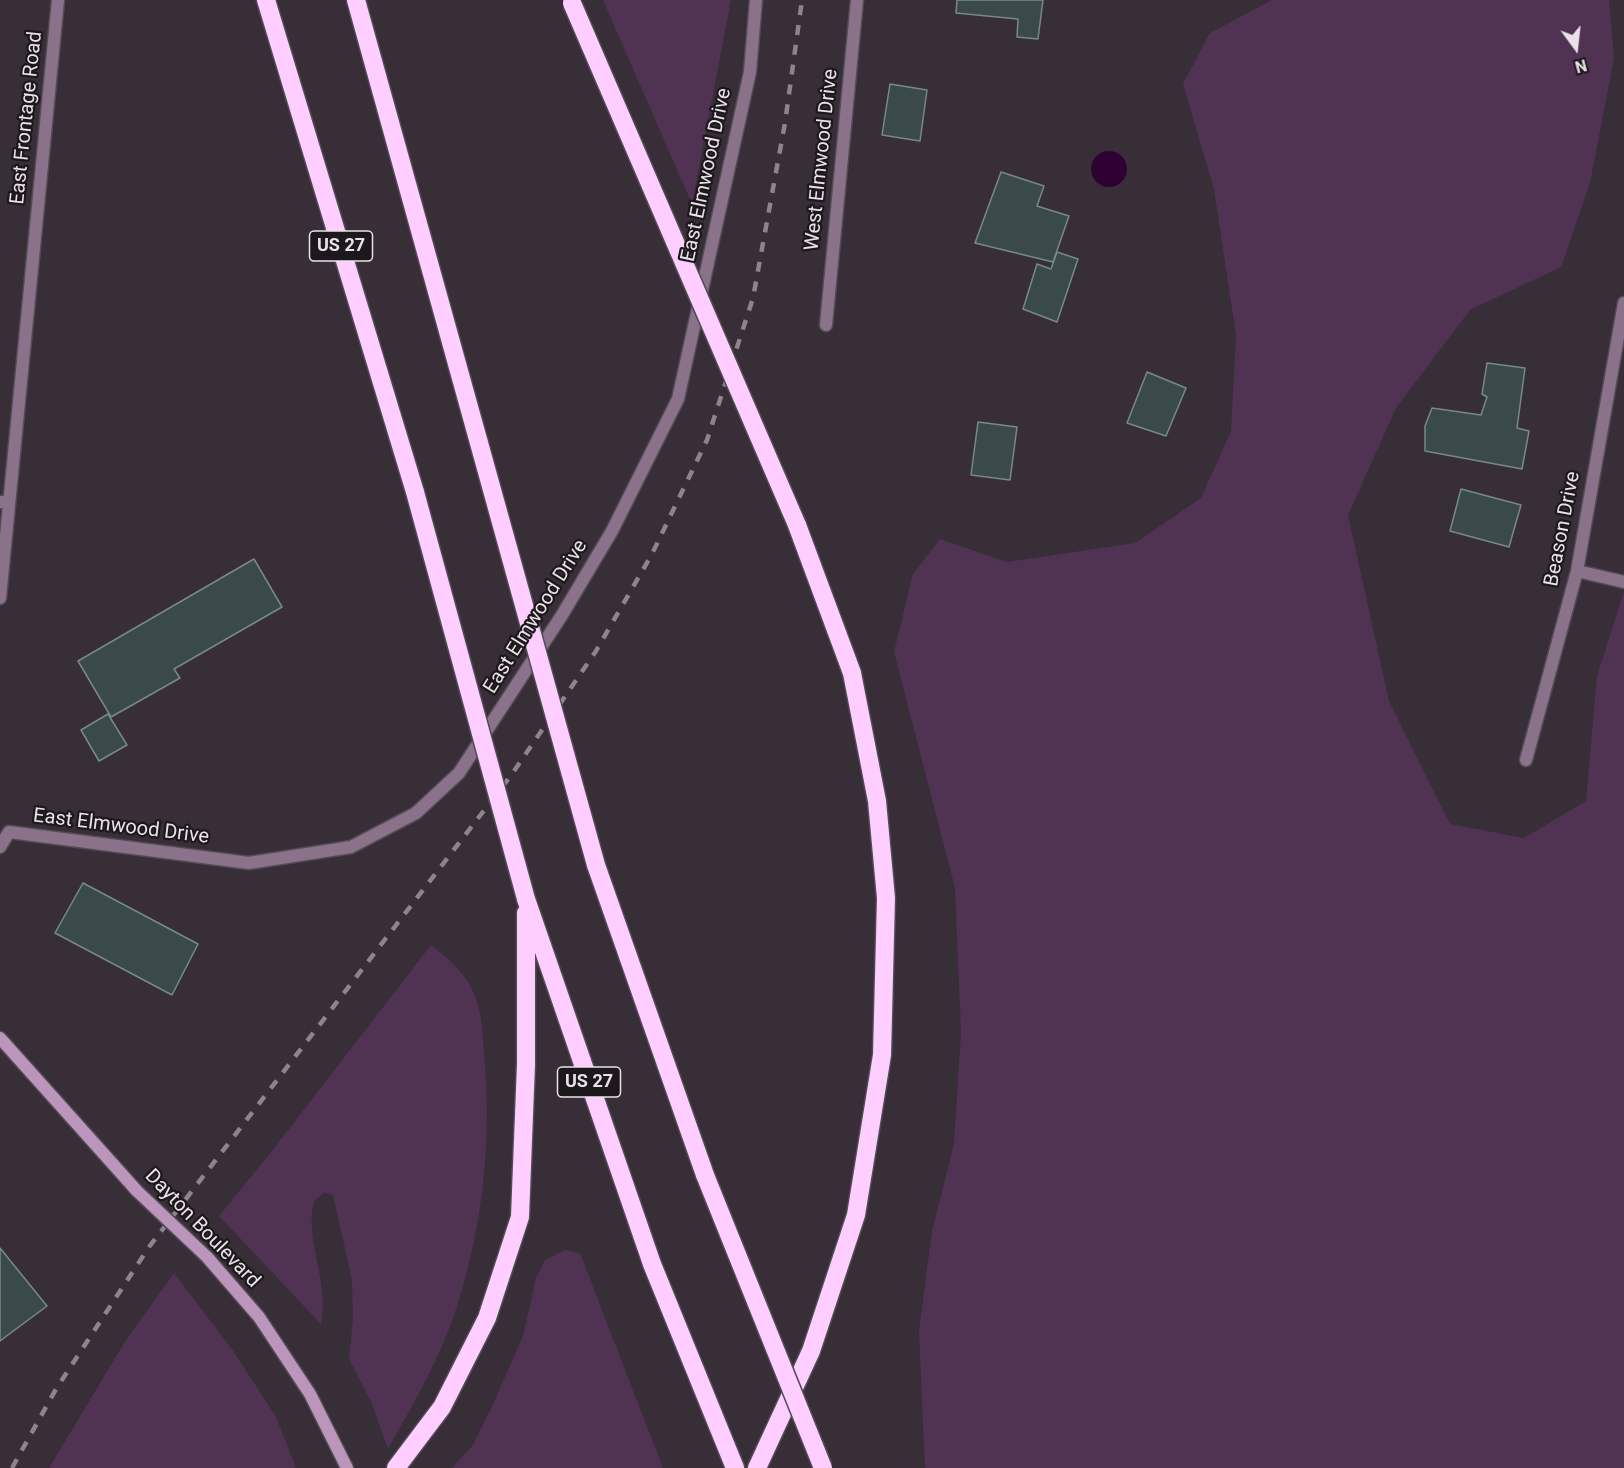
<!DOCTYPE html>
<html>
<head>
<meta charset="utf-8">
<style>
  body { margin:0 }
  #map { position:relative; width:1624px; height:1468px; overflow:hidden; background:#372e37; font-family:Roboto,sans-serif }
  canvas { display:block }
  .north { position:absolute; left:1546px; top:18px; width:60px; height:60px; -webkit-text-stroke:4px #1c181c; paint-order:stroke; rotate:165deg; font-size:16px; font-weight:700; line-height:24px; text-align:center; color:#e9e3e9 }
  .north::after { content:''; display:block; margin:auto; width:21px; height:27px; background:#e9e3e9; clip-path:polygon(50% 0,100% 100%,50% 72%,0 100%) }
</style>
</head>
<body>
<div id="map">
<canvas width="1624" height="1468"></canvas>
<div class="north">N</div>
</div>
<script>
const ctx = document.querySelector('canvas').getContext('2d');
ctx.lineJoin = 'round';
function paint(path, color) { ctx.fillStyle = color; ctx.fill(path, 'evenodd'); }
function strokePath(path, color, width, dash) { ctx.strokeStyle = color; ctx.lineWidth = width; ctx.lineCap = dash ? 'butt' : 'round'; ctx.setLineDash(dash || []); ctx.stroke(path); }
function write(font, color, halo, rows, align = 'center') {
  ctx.font = font + ' Roboto,sans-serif'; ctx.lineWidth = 4.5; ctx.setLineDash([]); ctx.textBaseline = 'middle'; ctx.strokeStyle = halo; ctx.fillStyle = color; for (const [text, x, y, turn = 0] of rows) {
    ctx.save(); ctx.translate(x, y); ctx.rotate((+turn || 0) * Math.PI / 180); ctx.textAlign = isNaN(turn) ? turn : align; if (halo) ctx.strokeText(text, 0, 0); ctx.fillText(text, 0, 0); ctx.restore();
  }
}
const green = new Path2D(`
  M603,0h128l-39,204z
  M1272,0h337l5,58 -24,125 -29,84 -91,43 -74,98 -48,107 41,186 61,123 74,14 62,-37 11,-125 27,-84v876h-699l-6,-137 13,-100 22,-87 7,-112 -6,-144 -61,-236 19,-78 27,-35 67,23 128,-19 66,-45 30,-67 5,-96 -22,-146 -31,-105 27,-51z
  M431,945c19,15 35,28 44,51 7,17 8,39 9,58 8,85 -1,171 -27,252 -16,51 -43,97 -69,143l-16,-45 -23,-45 4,-40 -1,-39 -19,-85 -9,-2 -10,8c-10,40 16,81 7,123l-102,-108 53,-65z
  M565,1250l15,3 83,215h-211l21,-23 21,-43 29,-66 13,-58 9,-18z
  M174,1273l60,79 42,65 20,51h-247l77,-128z`);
const water = new Path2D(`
  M1091 169a18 18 0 1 1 36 0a18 18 0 1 1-36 0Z`);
const building = new Path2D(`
  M957,0h86l-5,39 -21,-2 1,-18 -62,-6z
  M890,84l37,6 -7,51 -38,-6z
  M1001,172l43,14 -7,20 32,10 -16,46 -78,-19z
  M1057,252l21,7 -21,63 -34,-13 14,-45 14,5z
  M1487,363l38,5 -8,60 12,3 -7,38 -97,-18v-25l7,-18 49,7 6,-18 -5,-3z
  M1147,372l39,16 -20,48 -39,-13z
  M978,422l39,5 -7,53 -39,-5z
  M1461,489l60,16 -12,42 -59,-16z
  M254,559l28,48 -108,62 6,9 -69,39 -33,-56z
  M108,714l19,31 -28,16 -18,-31z
  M83,883l115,61 -26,51 -117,-62z
  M0,1248l47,58 -47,35z`);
const service = new Path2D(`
  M0,502h9`);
const minor = new Path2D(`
  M826,325l31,-325
  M1577,571l47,11
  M0,598l58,-598
  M1526,760l51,-189 47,-268
  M0,847l9,-15 240,31 102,-16 65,-34 43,-40 103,-158 50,-84 66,-132 72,-327 6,-72`);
const secondary = new Path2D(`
  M0,1038l137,153
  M207,1257l52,60 51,77 37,74`);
const motorway = new Path2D(`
  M266,0l149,492
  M356,0l123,443
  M596,865l109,310
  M526,899l126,365 83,204
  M396,1468l46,-61 45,-89 33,-101 6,-153v-151
  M757,1468l54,-117 45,-136 26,-160 4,-157 -9,-97 -25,-128 -55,-148`);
const rail = new Path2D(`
  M12,1468l44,-79 93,-142 363,-473 84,-123 56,-97 55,-114 46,-142 32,-175 17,-123`);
const secondaryBridge = new Path2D(`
  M137,1191l70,66`);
const motorwayBridge = new Path2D(`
  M572,3l225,522
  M479,443l117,422
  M415,492l111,407
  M705,1175l118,293`);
const shields = [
  [341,246,63],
  [589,1082,63]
];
const shieldNames = [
  ["US 27",341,246],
  ["US 27",589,1082]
];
const streetNames = [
  ["East Frontage Road",27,118,-84],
  ["West Elmwood Drive",822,160,-84],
  ["East Elmwood Drive",707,175,-78],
  ["Beason Drive",1563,529,-79],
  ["East Elmwood Drive",536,617,-58],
  ["East Elmwood Drive",121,827,7],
  ["Dayton Boulevard",202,1229,46]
];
paint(green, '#503352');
paint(water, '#2f0032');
paint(building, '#3a494a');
strokePath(building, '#78898a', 1.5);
strokePath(service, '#534b53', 15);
strokePath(minor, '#534b53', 15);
strokePath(secondary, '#534b53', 15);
strokePath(motorway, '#534b53', 21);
strokePath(service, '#89728a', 12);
strokePath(minor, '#89728a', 12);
strokePath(secondary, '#bb95bc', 12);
strokePath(motorway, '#fdceff', 18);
strokePath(rail, '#8c858c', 4.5, [10, 10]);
strokePath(secondaryBridge, '#534b53', 15, []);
strokePath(motorwayBridge, '#534b53', 21, []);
strokePath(secondaryBridge, '#bb95bc', 12);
strokePath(motorwayBridge, '#fdceff', 18);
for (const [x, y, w] of shields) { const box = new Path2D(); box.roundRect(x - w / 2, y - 15, w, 30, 4.5); ctx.fillStyle = '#1c181c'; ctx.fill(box); strokePath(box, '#e9e3e9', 1.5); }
write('bold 18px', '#e9e3e9', null, shieldNames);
write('20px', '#e9e3e9', '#1c181c', streetNames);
</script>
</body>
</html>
